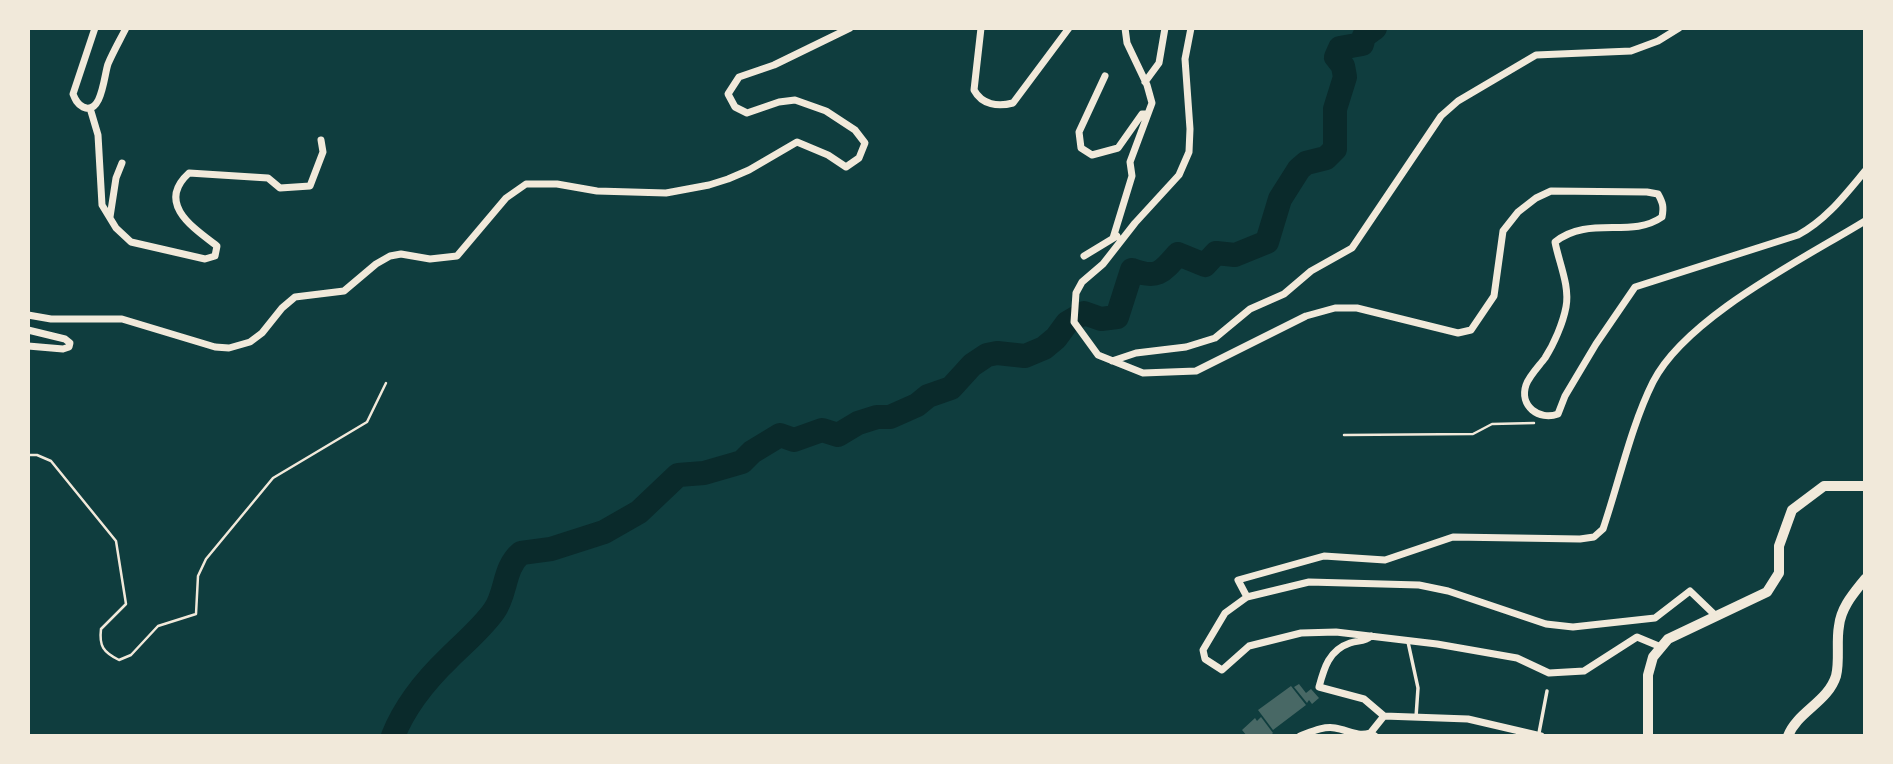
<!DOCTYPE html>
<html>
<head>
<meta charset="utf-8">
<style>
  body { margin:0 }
  #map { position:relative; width:1893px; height:764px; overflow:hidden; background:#0f3d3e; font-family:"IBM Plex Serif",serif }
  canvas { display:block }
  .frame { position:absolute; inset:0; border:30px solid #f1e9da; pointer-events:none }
</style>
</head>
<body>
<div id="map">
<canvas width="1893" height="764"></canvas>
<div class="frame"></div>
</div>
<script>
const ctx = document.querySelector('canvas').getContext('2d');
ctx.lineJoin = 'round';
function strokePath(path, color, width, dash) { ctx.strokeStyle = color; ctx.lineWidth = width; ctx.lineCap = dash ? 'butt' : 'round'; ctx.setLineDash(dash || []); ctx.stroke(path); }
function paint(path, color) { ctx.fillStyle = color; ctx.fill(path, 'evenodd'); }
const river = new Path2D(`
  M393,736c12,-30 33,-56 56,-78 15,-15 33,-30 45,-47 13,-18 9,-43 27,-58l30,-4 53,-17 35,-20 39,-37 26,-2 38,-11 10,-10 28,-17 14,5 28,-10 16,5 20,-12 19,-6h13l27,-12 11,-9 23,-8 21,-23 15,-10 10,-2 28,3 19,-8 12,-10 11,-15 17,-10 17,6 16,-2 15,-47c25,9 30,3 46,-16l27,11 11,-12 19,2 32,-13 13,-43 19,-30 7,-6 20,-5 9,-9v-40l10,-32 -2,-11 -7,-9 4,-9 22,-4 2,-8 11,-8`);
const building = new Path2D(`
  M1299,684l7,9 5,-4 8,9 -7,6 -3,-4 -2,3 -13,-16z
  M1291,686l15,19 -33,25 -15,-20z
  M1261,717l12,16 -3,3h-23l-5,-6 13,-12 2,3z`);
const path = new Path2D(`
  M1344,435l129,-1 19,-10 42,-1
  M28,455h9l14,6 65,80 10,63 -25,25c-2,17 2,23 18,31l12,-5 27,-29 38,-12 2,-38 8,-17 67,-81 94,-56 19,-39`);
const service = new Path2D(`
  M1408,642l10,46 -2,29
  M1539,733l8,-42`);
const minor = new Path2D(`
  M95,28l-22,66c2,5 4,10 10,13 19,9 21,-32 25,-43 5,-12 12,-24 18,-36
  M981,28l-7,62c8,15 24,17 39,13l56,-75
  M1191,28l-6,31 5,70 -1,23 -10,23 -44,48 -32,41 -21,18 -6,11 -2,29 24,33 45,18 53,-2 110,-55 29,-8h22l101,25 13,-3 23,-34 9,-65 15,-19 18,-14 15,-7 96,1 11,2c5,9 6,13 4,23 -31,22 -73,-2 -107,25 4,21 15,44 11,65 -3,16 -12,37 -21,51 -6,8 -16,18 -19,27 -7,21 13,36 32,29l7,-18 31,-52 39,-57 163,-52c28,-15 47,-40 67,-64
  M1105,76l-26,56 2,16 11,7 26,-7 24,-34h5
  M1145,82l14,-19 6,-35
  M90,108l8,27 4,70 14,23 15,14 74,17 10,-3 2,-10c-25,-19 -61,-43 -28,-73l79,5 12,10 30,-2 13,-34 -2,-12
  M110,217l6,-39 6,-15
  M1113,238l19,-62 -2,-14 22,-59 -5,-18 -20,-42 -2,-15
  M1084,256l33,-20
  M28,315l23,4h71l93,28 14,1 21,-6 12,-9 20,-25 13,-11 49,-6 32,-27 14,-8 11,-2 29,5 27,-3 49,-58 20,-14h31l40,7 69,2 43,-8 19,-6 21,-9 48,-28 31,13 18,12 13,-9 6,-15 -10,-13 -29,-19 -31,-11 -16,2 -32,11 -12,-6 -7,-13 11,-17 35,-12 76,-37
  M28,330l37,9 5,4 -1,4 -6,2 -35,-3
  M1112,361l24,-8 50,-6 29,-9 35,-29 34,-15 27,-23 41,-23 89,-132 17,-15 78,-46 95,-4 27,-10 21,-13
  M1247,597l-9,-17 86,-24 61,4 68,-23 127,2 14,-2 9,-8c16,-47 28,-103 50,-147 33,-65 150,-123 212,-161
  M1371,636c-7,6 -12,4 -21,7 -21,7 -26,25 -31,44l45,12 20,17
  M1661,647l-24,-10 -53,34 -35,2 -32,-15 -80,-14 -101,-12 -35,1 -52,13 -27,24 -17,-11 -2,-9 22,-37 22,-16 62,-15 110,3 29,6 98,33 27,3 82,-9 35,-27 26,25
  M1300,736c11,-4 23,-10 35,-8 13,2 22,9 35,5l5,3
  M1368,736l16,-20 84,3 73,17`);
const secondary = new Path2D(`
  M1648,736v-61l5,-18 15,-18 99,-47 12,-19v-27l13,-36 32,-24h41
  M1788,736c9,-24 40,-34 48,-60 4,-15 0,-34 3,-50 2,-19 15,-33 26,-47`);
strokePath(river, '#0a2a2b', 24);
paint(building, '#486865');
strokePath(path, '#f1e9da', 2.5);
strokePath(service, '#f1e9da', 3.5);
strokePath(minor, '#f1e9da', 7);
strokePath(secondary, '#f1e9da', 10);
</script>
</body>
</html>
